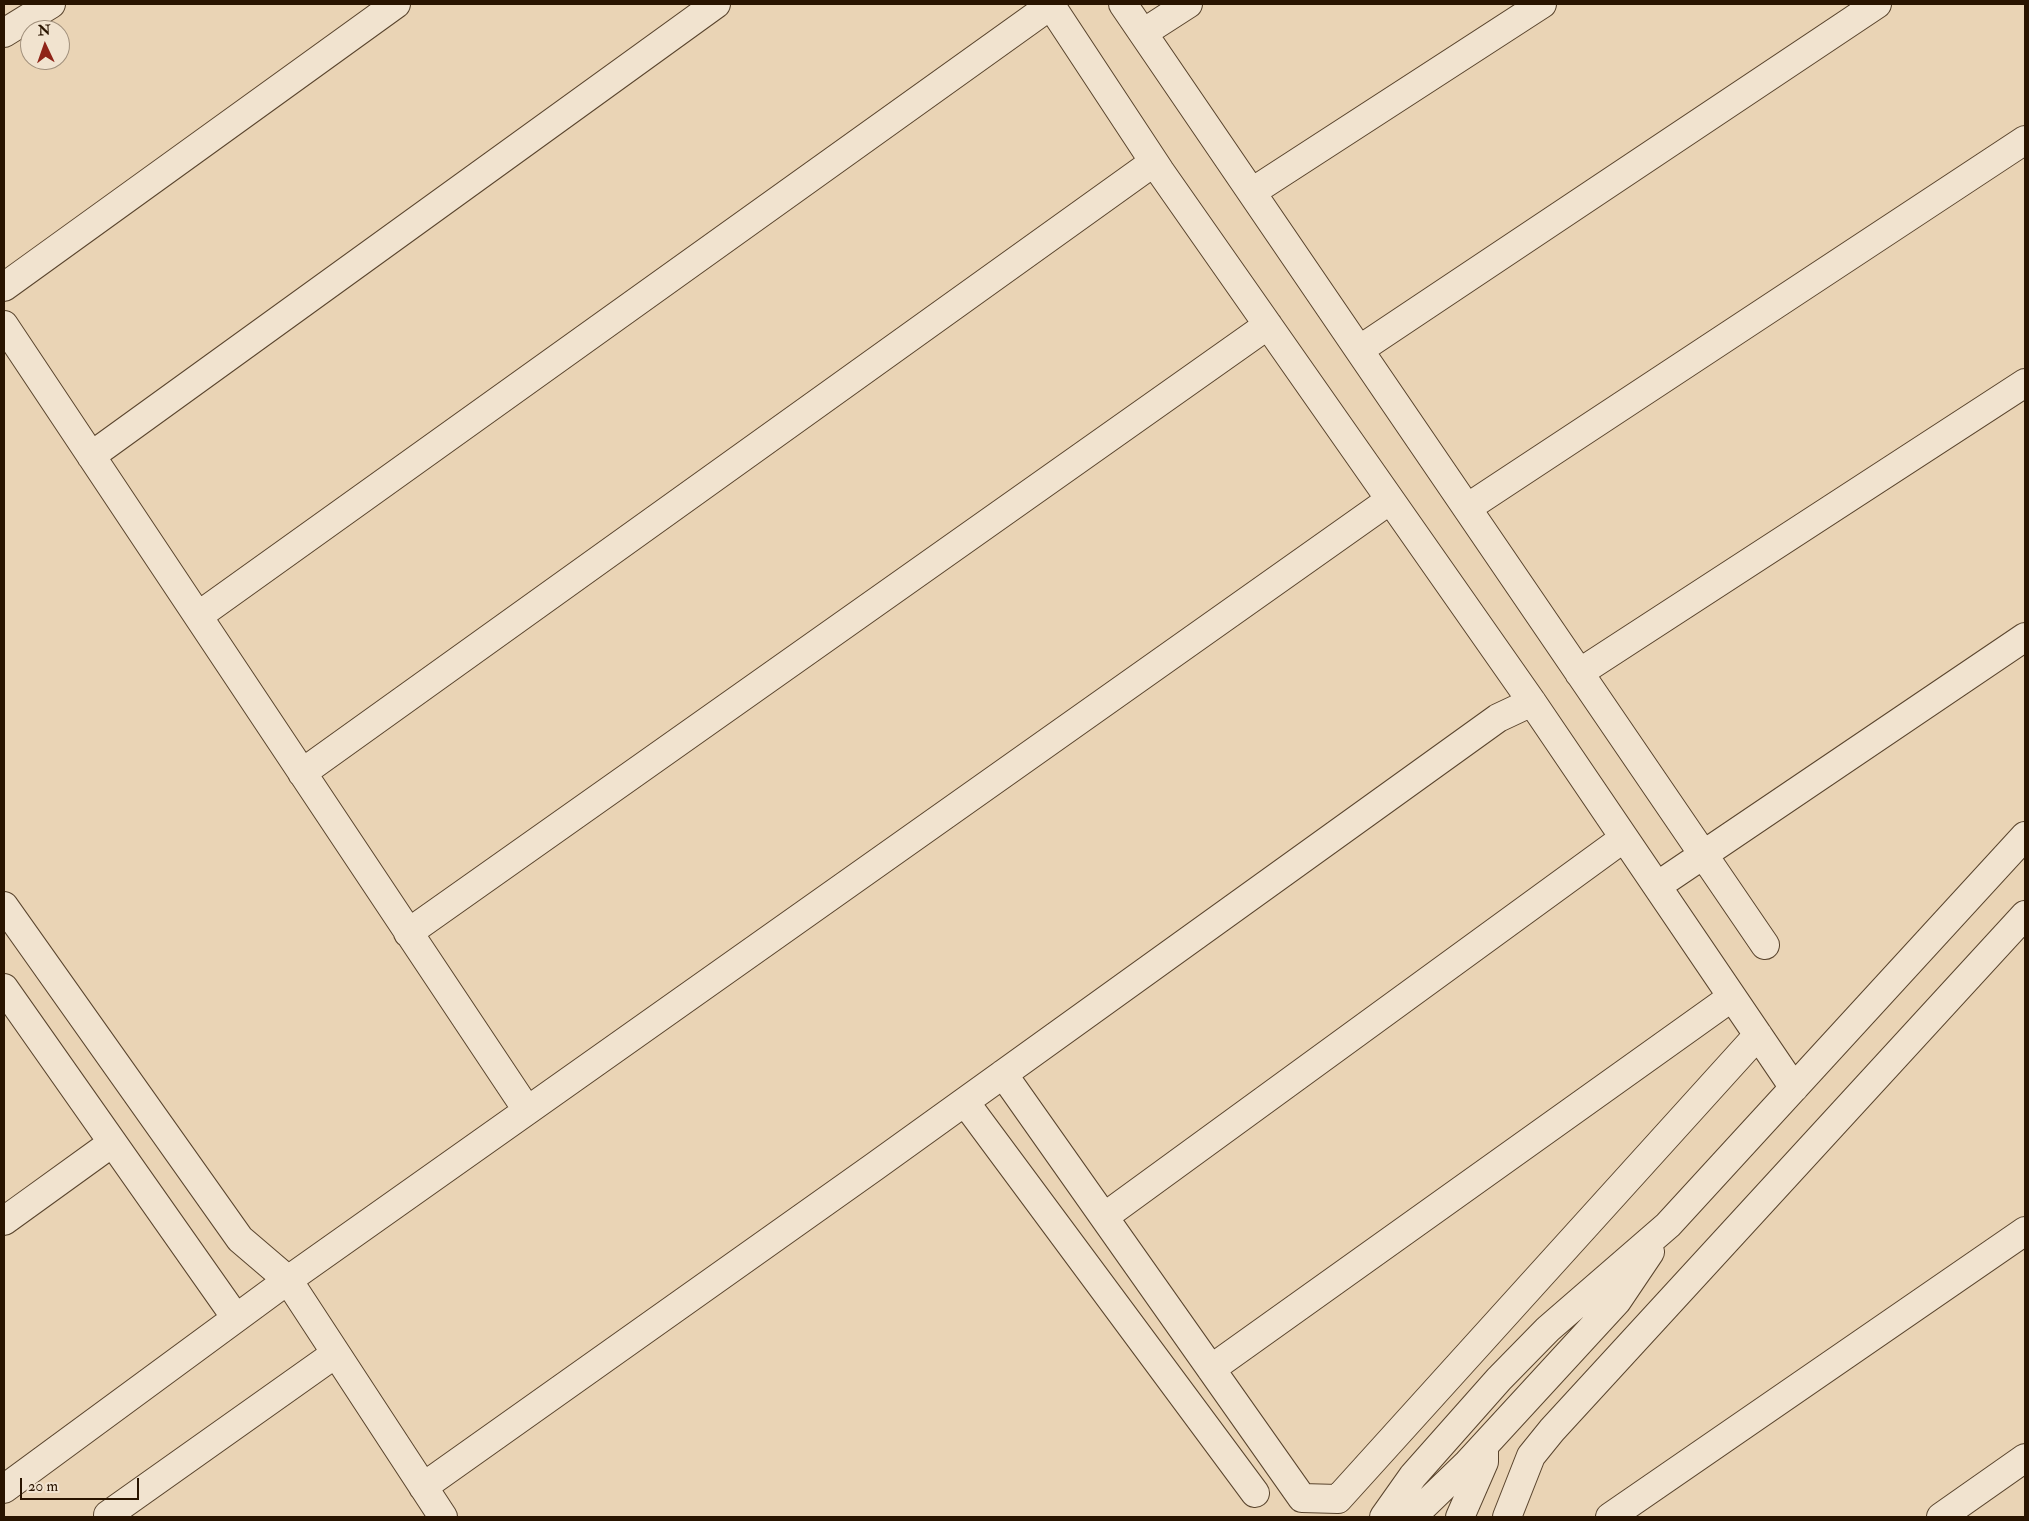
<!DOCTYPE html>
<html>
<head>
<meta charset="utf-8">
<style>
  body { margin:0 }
  #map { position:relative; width:2029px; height:1521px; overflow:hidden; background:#ead4b5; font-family:"IM FELL Double Pica",serif }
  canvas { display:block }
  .frame { position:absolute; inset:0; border:5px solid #291400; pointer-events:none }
  .north { position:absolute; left:20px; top:20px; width:50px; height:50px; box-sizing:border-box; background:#f1e3cf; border:1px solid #a1907c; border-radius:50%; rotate:357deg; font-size:14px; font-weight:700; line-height:20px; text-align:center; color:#291400 }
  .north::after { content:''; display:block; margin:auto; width:18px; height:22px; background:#8f2418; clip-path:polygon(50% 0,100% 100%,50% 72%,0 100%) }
  .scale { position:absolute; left:20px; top:1478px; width:119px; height:22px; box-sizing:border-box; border:2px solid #291400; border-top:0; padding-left:6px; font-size:15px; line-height:18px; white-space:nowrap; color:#291400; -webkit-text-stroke:4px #f1e3cf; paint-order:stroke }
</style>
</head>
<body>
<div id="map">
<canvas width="2029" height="1521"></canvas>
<div class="frame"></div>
<div class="north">N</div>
<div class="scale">20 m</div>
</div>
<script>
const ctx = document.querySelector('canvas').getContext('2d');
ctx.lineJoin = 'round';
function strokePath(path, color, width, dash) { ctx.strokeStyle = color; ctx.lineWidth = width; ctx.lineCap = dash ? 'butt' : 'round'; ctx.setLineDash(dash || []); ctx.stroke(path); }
const minor = new Path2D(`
  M1050,4l110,167 372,531 262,386
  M1123,4l642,941
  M4,33l47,-29
  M1143,33l45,-29
  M1252,192l290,-188
  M4,287l392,-283
  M4,325l523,785
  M1359,350l518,-346
  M91,456l625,-452
  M1467,508l558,-368
  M198,616l853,-611
  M1579,673l446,-290
  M302,773l852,-611
  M1657,886l368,-249
  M4,906l236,333 48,41 155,237
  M408,933l860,-608
  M4,988l232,330
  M1003,1074l299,424 36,1 420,-464
  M965,1102l290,391
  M1104,1217l520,-379
  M4,1221l108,-78
  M1211,1369l521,-372
  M423,1487l451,-320 624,-449 34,-16
  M4,1489l284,-209 1102,-780
  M110,1517l-2,-2 227,-161
  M1384,1517l29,-41 86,-97 49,-50 120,-104 357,-389
  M1412,1517l56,-54 149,-162 33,-49
  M1460,1517l24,-55v-14
  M1507,1517l24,-61 21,-26 473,-515
  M1610,1517l415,-286
  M1941,1517l84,-59`);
strokePath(minor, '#59442d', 30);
strokePath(minor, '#f1e3cf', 28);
</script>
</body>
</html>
